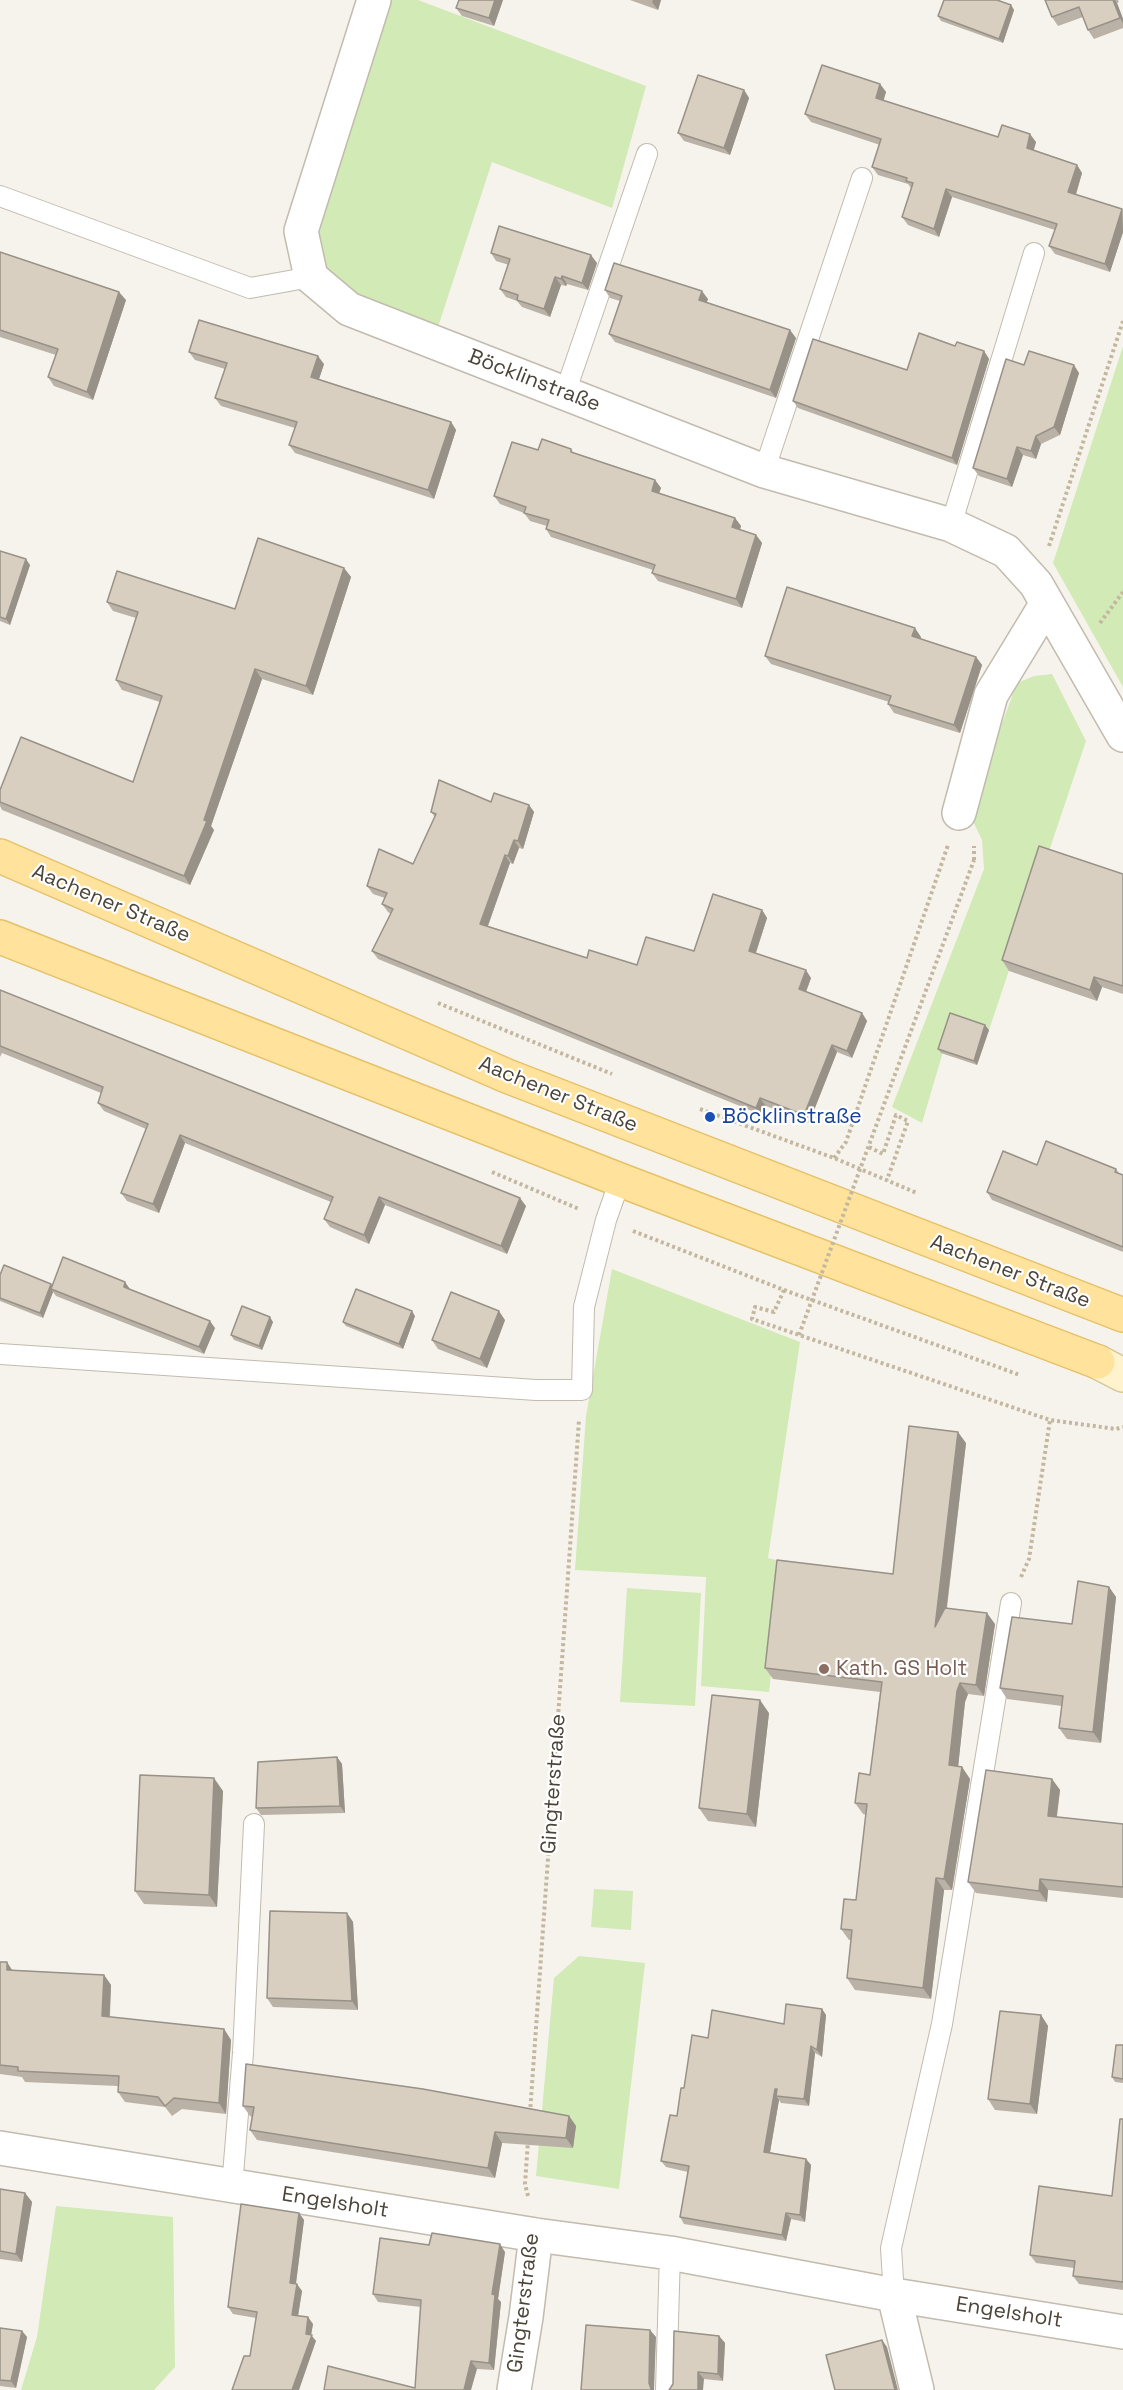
<!DOCTYPE html>
<html>
<head>
<meta charset="utf-8">
<style>
  body { margin:0 }
  canvas { display:block; background:#f6f3ec }
</style>
</head>
<body>
<canvas width="1123" height="2390"></canvas>
<script>
const ctx = document.querySelector('canvas').getContext('2d');
ctx.lineJoin = 'round';
function paint(path, color) { ctx.fillStyle = color; ctx.fill(path, 'evenodd'); }
function strokePath(path, color, width, dash) { ctx.strokeStyle = color; ctx.lineWidth = width; ctx.lineCap = dash ? 'butt' : 'round'; ctx.setLineDash(dash || []); ctx.stroke(path); }
function write(font, color, halo, rows, align = 'center') {
  ctx.font = font + ' "Space Grotesk",sans-serif'; ctx.lineWidth = 4.5; ctx.setLineDash([]); ctx.textBaseline = 'middle'; ctx.strokeStyle = halo; ctx.fillStyle = color; for (const [text, x, y, turn = 0] of rows) {
    ctx.save(); ctx.translate(x, y); ctx.rotate((+turn || 0) * Math.PI / 180); ctx.textAlign = isNaN(turn) ? turn : align; if (halo) ctx.strokeText(text, 0, 0); ctx.fillText(text, 0, 0); ctx.restore();
  }
}
const green = new Path2D(`
  M386,0h32l228,86 -34,122 -120,-46 -54,165 -87,-33 -13,-9 -19,-27 -2,-52z
  M1123,346v341l-70,-124z
  M1052,674l34,67 -97,289 -36,-12 -31,105 -30,-16 92,-238 -2,-29 -13,-27 48,-130 17,-7z
  M612,1269l188,73 -32,216 16,4 -15,130 -68,-6 5,-109 -131,-7 11,-154z
  M627,1588l74,5 -6,113 -75,-4z
  M594,1889l39,2 -2,39 -40,-3z
  M579,1956l66,7 -26,226 -83,-13 18,-198z
  M56,2206l117,11 2,150 -21,23h-133l16,-53z`);
const path = new Path2D(`
  M1049,546l74,-225
  M1100,623l23,-31
  M974,860v-14
  M438,1003l174,71
  M700,1109l134,49 83,35
  M869,1147l14,7 13,-39 12,6 -21,59
  M834,1158l12,-16 102,-297
  M492,1172l87,37
  M633,1231l151,59 236,85
  M784,1290l-10,22 -19,-5 -3,12 298,101 66,9 7,-2
  M1021,1577l8,-18 21,-139
  M530,2113l49,-693
  M528,2196l-3,-12 3,-43`);
const lane = new Path2D(`
  M0,196l250,92 61,-11
  M565,393l82,-239
  M764,471l98,-293
  M951,525l83,-272
  M0,1354l536,36h46l2,-83 22,-87 14,-40
  M232,2187l11,-134 11,-229
  M894,2295l-3,-47 51,-224 69,-421
  M666,2390l4,-137`);
const street = new Path2D(`
  M374,0l-73,231 10,46 38,32 415,162 187,54 55,26 30,33 87,151
  M959,813l32,-118 56,-92
  M0,2148l536,87 134,18 224,42 229,37
  M894,2295l23,95
  M514,2390l12,-73 10,-82`);
const secondary = new Path2D(`
  M1098,1362l25,13`);
const primary = new Path2D(`
  M0,856l507,220 616,239
  M0,937l620,243 478,182`);
const pathBridge = new Path2D(`
  M799,1335l175,-475`);
const wall = new Path2D(`
  M503,0l-9,26 -32,-10 -6,-8z
  M630,0h31l-3,10z
  M1045,0h73l1,2 -2,1 6,16v9l-29,11 -6,-9 -5,-13 -25,9 -6,-9z
  M1011,5l3,5 -11,33 -62,-22 -3,-5z
  M880,84l6,8 -3,8 115,37 38,5 -2,8 43,15 5,8 -6,22 46,14 1,2v21l-13,40 -55,-18 -6,-8 6,-16 -103,-33 -13,40 -31,-12 -6,-8 9,-29 -3,-4 -30,-9 -6,-8 8,-22 -69,-23 -6,-8z
  M744,90l5,8 -19,57 -46,-14 -6,-8z
  M0,252l126,48 -33,100 -39,-14 -6,-9 8,-22 -56,-18z
  M491,253l106,10 -9,27 -21,-6 -1,2 -5,-1 -11,32 -28,-10 -5,-6 -11,-4 -6,-8 9,-24 -13,-4z
  M605,290l103,9 -2,4 90,35 -20,60 -161,-56 -6,-8 11,-33 -10,-3z
  M955,346l29,5 5,8 -32,106 -159,-57 -5,-7 114,-31z
  M189,352l135,12 -5,15 132,43 5,8 -22,69 -139,-46 -6,-8 6,-17 -74,-22 -6,-8 10,-29 -30,-9z
  M1024,365l55,8 -19,62 -19,9 -5,15 -13,-4 -11,32 -33,-11 -6,-8z
  M571,449l3,5 81,26 6,8 -2,5 76,25 6,8 -1,4 16,5 6,8 -20,65 -84,-27 -6,-8 1,-3 -102,-33 -5,-8 1,-3 -17,-5 -6,-8 -24,-9 -6,-8 44,-46z
  M0,551l30,14 -20,60 -10,-4z
  M344,568l7,9 -38,118 -51,-16 -51,147 3,4 -24,55 -188,-75 -2,-4v-16l133,-8 27,-80 -38,-12 -6,-10 20,-62 -23,-7 -6,-9 128,7z
  M921,637l-1,2 56,18 6,8 -22,68 -66,-20 -6,-9 1,-2 -118,-38 -6,-8z
  M491,802l38,3 5,7 -11,37 -4,-1 -6,16 -3,-1 -22,63 99,32 50,7 57,-14 68,-41 5,8 -11,35 55,25 -5,14 56,21 5,8 -15,37 -15,-6 -28,71 -43,-17 -4,9 -384,-156 -6,-8 19,-37 -3,-2 -6,-8 3,-6 -12,-4 -6,-8 46,-22 22,-47 -4,-5z
  M1123,874v120l-21,-7 -5,14 -88,-30 -7,-11z
  M0,990l526,216 -19,48 -122,-49 -16,39 -39,-17 -6,-8 7,-17 -146,-59 -26,70 -32,-12 -6,-8 25,-64 -42,-18 -6,-8 3,-10 -99,-40 -2,4z
  M989,1030l-12,35 -36,-12 -3,-4z
  M1037,1165l79,4 3,4 4,2v77l-131,-52 -5,-8z
  M0,1275l52,10 78,4 85,39 -11,26 -148,-58 -3,-4 -10,26 -43,-17z
  M415,1316l-12,33 -57,-23 -3,-4z
  M505,1320l-18,48 -49,-19 -6,-9z
  M273,1322l-11,28 -28,-10 -3,-5z
  M966,1443l-19,165 48,16 -11,72 -16,-2 -3,8 -7,65h4l8,12 -18,111h-8l-13,109 -76,-9 -8,-12 4,-38h-2l-8,-11 15,-29 10,-85 -3,-1 -8,-11 15,-28 10,-83 -107,-13 -8,-11 128,-94z
  M1109,1587l7,10 -15,146 -34,-4 -8,-11 3,-22 -55,-7 -7,-11 72,-64z
  M769,1713l-13,114 -48,-6 -9,-13z
  M337,1757l5,7 3,49 -84,2 -5,-7z
  M1052,1779l8,11 -3,27 66,7v74l-75,-8 -1,12 -71,-9 -8,-11z
  M223,1791l-6,116 -73,-3 -9,-13z
  M347,1913l6,9 5,88 -85,-3 -6,-9z
  M0,1962l12,8 92,5 7,10 -1,32 114,12 7,11 -5,74 -44,-5 -10,7 -7,-9 -40,-5 -7,-10v-6l-93,-4 -3,-5 -22,-3z
  M822,2009l4,6 -4,42 -7,-4 -6,53 -28,-3 -2,-3 -9,52 36,7 5,6 -6,57 -14,-3 -5,22 -102,-17 -4,-7 8,-45 -22,-5 -5,-6 16,-45 7,-28 24,-50 76,-14z
  M1041,2015l7,11 -11,88 -42,-4 -7,-11z
  M1123,2045v38l-8,-1 -3,-5z
  M243,2106l326,10 7,10 -3,22 -71,-5 -7,35 -238,-38 -7,-10 2,-13 -2,-1z
  M1123,2119v171l-44,-6 -6,-8 1,-8 -38,-5 -6,-8 82,-59z
  M0,2189l25,4 7,9 -10,60 -22,-3z
  M299,2213l5,7 -8,64 6,7 -4,25 15,8 -2,11 5,6 -66,15 6,-38 -23,-4 -5,-7z
  M429,2245l76,7 -7,47 3,3 -7,68 -17,-1 -62,19 6,-81 -43,-5 -5,-8z
  M0,2328l22,3 5,6 -11,51 -16,-2v2z
  M719,2336l6,7 -2,38 -19,-2 -31,5z`);
const shadedWall = new Path2D(`
  M495,0h8l-9,26 -5,-8z
  M653,0h8l-3,10 -6,-8z
  M1113,0h2l2,3 6,16v4l-3,-5z
  M1011,5l3,5 -11,33 -4,-4z
  M880,84l6,8 -4,14 -6,-8z
  M744,90l5,8 -19,57 -6,-7z
  M1030,134l6,8 -4,13 -5,-7z
  M1077,165l5,8 -8,27 -6,-8z
  M946,189l6,8 -13,40 -5,-8z
  M1122,209l1,23 -13,40 -5,-8z
  M591,255l6,8 -9,27 -6,-7z
  M562,276l5,8 -1,2 -5,-7z
  M555,277l6,8 -11,32 -6,-8z
  M702,291l6,8 -3,9 -6,-8z
  M119,292l7,8 -33,100 -6,-8z
  M790,330l6,8 -20,60 -6,-8z
  M984,351l5,8 -32,106 -5,-7z
  M318,356l6,8 -7,21 -6,-8z
  M1074,365l5,8 -19,62 -6,-8z
  M451,422l5,8 -22,69 -6,-9z
  M1036,436l5,8 -5,15 -5,-8z
  M1017,447l6,8 -11,32 -5,-8z
  M655,480l6,8 -4,11 -5,-8z
  M735,518l6,8 -3,9 -6,-8z
  M756,535l6,8 -20,65 -6,-9z
  M26,559l4,6 -20,60 -4,-6z
  M344,568l7,9 -38,118 -7,-9z
  M915,628l6,9 -3,8 -6,-9z
  M976,657l6,8 -22,68 -6,-8z
  M255,669l7,10 -51,147 3,4 -24,55 -6,-9z
  M529,805l5,7 -11,37 -5,-8z
  M514,840l5,8 -6,16 -5,-8z
  M505,855l5,8 -24,68 -6,-7z
  M762,910l5,8 -13,40 -5,-7z
  M806,970l5,8 -7,19 -5,-8z
  M1094,977l8,10 -5,14 -7,-11z
  M862,1013l5,8 -15,37 -5,-7z
  M985,1025l4,5 -12,35 -3,-4z
  M832,1045l5,7 -28,71 -5,-8z
  M760,1098l6,8 -4,9 -6,-7z
  M180,1135l5,8 -26,70 -6,-9z
  M379,1197l6,8 -16,39 -5,-9z
  M520,1198l6,8 -19,48 -6,-8z
  M125,1282l5,7 -6,-2z
  M51,1284l3,4 -3,1 2,3 -10,26 -3,-5z
  M412,1311l3,5 -12,33 -4,-5z
  M499,1311l6,9 -18,48 -7,-9z
  M270,1317l3,5 -11,28 -3,-4z
  M210,1321l5,7 -11,26 -5,-7z
  M958,1432l8,11 -23,195 -8,-11z
  M1109,1587l7,10 -15,146 -8,-11z
  M987,1613l8,11 -11,72 -8,-11z
  M960,1683l8,11 -3,8 -8,75 -8,-12 8,-74z
  M760,1700l9,13 -13,114 -9,-13z
  M337,1757l5,7 3,49 -5,-7z
  M962,1767l8,12 -18,111 -8,-11z
  M214,1778l9,13 -6,116 -8,-12z
  M1052,1779l8,11 -5,38 -7,-12z
  M936,1878l8,12 -13,109 -8,-11z
  M1040,1879l8,11 -1,12 -8,-11z
  M347,1913l6,9 5,88 -6,-9z
  M7,1962l7,11 -7,-3z
  M104,1975l7,10 -2,42 -7,-11z
  M822,2009l4,6 -4,42 -5,-7z
  M1041,2015l7,11 -11,88 -7,-10z
  M224,2029l7,11 -5,74 -7,-11z
  M811,2046l4,7 -6,53 -5,-7z
  M775,2089l5,6 -4,1 3,4 -10,58 -5,-6z
  M569,2116l7,10 -3,22 -7,-10z
  M495,2132l7,11 -7,35 -7,-10z
  M806,2159l5,6 -6,57 -5,-7z
  M25,2193l7,9 -10,60 -6,-8z
  M299,2213l5,7 -9,70 -5,-7z
  M786,2213l5,6 -5,22 -4,-6z
  M500,2244l5,8 -7,47 3,3 -7,68 -5,-7 3,-69z
  M297,2284l5,7 -5,31 -5,-7z
  M308,2317l5,7 -2,11 5,6 -17,49h-7l14,-56z
  M650,2330l6,7 -2,53h-3l-2,-7z
  M22,2331l5,6 -11,51 -5,-7z
  M719,2336l6,7 -2,38 -5,-7z
  M882,2340l5,7 11,43h-3z
  M471,2361l6,8 -6,21h-7z
  M698,2372l6,7 -1,11h-5z`);
const building = new Path2D(`
  M459,0h36l-6,18 -33,-10z
  M944,0h53l14,5 -12,34 -61,-23z
  M1045,0h68l7,18 -32,12 -9,-23 -27,10z
  M822,65l58,19 -4,14 122,39 4,-12 28,9 -3,14 50,17 -9,27 54,17 -17,55 -56,-18 8,-22 -111,-35 -12,40 -32,-12 11,-34 -7,-2 1,-3 -35,-11 9,-28 -76,-25z
  M698,75l46,15 -20,58 -46,-15z
  M499,226l92,29 -9,28 -20,-7 -1,3 -6,-2 -11,32 -27,-9 1,-5 -18,-6 10,-30 -19,-6z
  M0,252l119,40 -32,100 -39,-15 10,-28 -58,-19z
  M614,263l88,28 -3,9 91,30 -20,60 -161,-56 13,-38 -17,-6z
  M199,320l119,36 -7,21 140,45 -23,68 -139,-45 8,-23 -82,-24 12,-35 -38,-11z
  M919,333l36,13 2,-4 27,9 -32,107 -159,-57 20,-62 94,31z
  M1029,351l45,14 -20,62 -18,9 -5,15 -14,-4 -10,32 -34,-11 33,-109 18,6z
  M542,439l29,10v3l84,28 -3,11 83,27 -3,9 24,8 -20,64 -84,-26 3,-8 -109,-36 3,-9 -25,-7 2,-6 -32,-11 18,-54 26,8z
  M258,538l86,30 -38,118 -51,-17 -51,151 3,1 -23,55 -184,-74v-12l21,-53 112,45 29,-86 -46,-16 22,-68 -31,-10 10,-31 118,38z
  M0,551l26,8 -20,60 -6,-2z
  M787,587l128,41 -3,8 64,21 -22,68 -66,-21 3,-8 -126,-40z
  M439,780l52,22 3,-9 35,12 -11,36 -4,-1 -6,16 -3,-1 -25,69 107,34 2,-8 48,15 9,-28 48,14 19,-57 49,16 -13,41 57,19 -7,19 63,24 -15,38 -15,-6 -28,70 -44,-17 -4,10 -384,-157 21,-42 -11,-5 5,-11 -20,-7 12,-37 34,15 23,-50 -5,-2z
  M1039,846l84,28v112l-29,-9 -4,13 -88,-30z
  M0,990l520,208 -19,48 -122,-49 -15,38 -40,-16 9,-22 -153,-62 -27,69 -32,-11 27,-69 -50,-21 5,-16 -103,-41z
  M950,1013l35,12 -11,36 -36,-12z
  M1046,1141l70,28 -1,3 8,3v72l-136,-55 16,-41 34,14z
  M63,1257l62,25 -1,5 86,34 -11,26 -148,-58z
  M4,1265l47,19 -11,29 -40,-15v-23z
  M356,1289l56,22 -13,33 -56,-22z
  M451,1292l48,19 -19,48 -48,-19z
  M242,1306l28,11 -11,29 -28,-11z
  M909,1426l49,6 -23,195 10,-19 42,5 -11,72 -16,-2 -3,8 -8,74 13,2 -18,112 -8,-1 -13,110 -76,-10 5,-48 -11,-1 3,-30 12,1 11,-96 -12,-1 4,-30 11,2 12,-93 -117,-14 12,-108 116,14z
  M1078,1581l31,6 -16,145 -34,-4 4,-32 -63,-8 12,-71 60,7z
  M712,1695l48,5 -13,114 -48,-6z
  M337,1757l3,49 -84,2 2,-46z
  M986,1770l66,9 -4,37 75,8v63l-83,-8 -1,12 -71,-9z
  M140,1775l74,3 -5,117 -74,-4z
  M270,1911l77,2 5,88 -85,-3z
  M0,1962h7v8l97,5 -2,41 122,13 -5,74 -45,-5 -9,8 -7,-9 -40,-5 1,-16 -101,-5v-4l-18,-2z
  M786,2004l36,5 -5,41 -6,-4 -7,53 -28,-3 1,-7h-2l-11,63 42,7 -6,56 -14,-2 -4,22 -102,-18 9,-51 -28,-5 9,-46 7,1 4,-28h3l8,-53 16,3 4,-28 72,14z
  M1000,2011l41,4 -11,89 -42,-5z
  M1116,2045h7v34l-11,-2z
  M246,2064l177,25 146,27 -3,22 -71,-6 -7,36 -238,-38 4,-23 -11,-1z
  M1120,2119h3v163l-50,-6 2,-15 -45,-6 9,-69 73,10z
  M0,2189l25,4 -9,61 -16,-3z
  M241,2204l58,9 -9,70 7,1 -5,31 16,2 -2,17 6,1 -20,55h-60l12,-34h6l7,-44 -29,-5z
  M432,2233l68,11 -8,50 3,1 -6,68 -18,-2 -7,29h-140l4,-24 87,22 6,-88 -48,-6 7,-56 49,7z
  M586,2325l64,5 -1,53 2,6 2,1h-72z
  M0,2328l22,3 -11,50 -11,-1z
  M674,2331l45,5 -1,38 -20,-2v18h-29l4,-6z
  M882,2340l13,50h-60l-9,-35z`);
const markers = [
  [710,1117,6,"#1a4fb4"],
  [824,1669,6,"#8d6e63"]
];
const streetNames = [
  ["Böcklinstraße",534,381,21],
  ["Aachener Straße",111,904,23],
  ["Aachener Straße",558,1095,22],
  ["Aachener Straße",1010,1272,21],
  ["Gingterstraße",554,1784,-86],
  ["Engelsholt",335,2203,9],
  ["Gingterstraße",524,2303,-83],
  ["Engelsholt",1009,2313,9]
];
const transitNames = [
  ["Böcklinstraße",722,1117]
];
const educationNames = [
  ["Kath. GS Holt",836,1669]
];
paint(green, '#d2eab5');
strokePath(lane, '#c2bbae', 22);
strokePath(street, '#c2bbae', 36);
strokePath(secondary, '#d6c79b', 36);
strokePath(primary, '#e6c16a', 36);
strokePath(path, '#c4b79f', 4, [3, 3]);
strokePath(lane, '#fff', 20);
strokePath(street, '#fff', 33);
strokePath(secondary, '#fff3cd', 33);
strokePath(primary, '#ffe39c', 33);
strokePath(pathBridge, '#c4b79f', 4, [3, 3]);
paint(wall, '#bab2a6');
paint(shadedWall, '#979187');
paint(building, '#d8cfc1');
strokePath(building, '#979187', 1.5);
for (const [x, y, r, color] of markers) { const dot = new Path2D(); dot.arc(x, y, r, 0, 2 * Math.PI); ctx.fillStyle = color; ctx.fill(dot); strokePath(dot, '#fff', 2); }
write('21px', '#4b4439', '#fff', streetNames);
write('21px', '#164399', '#fff', transitNames, 'left');
write('21px', '#785e54', '#fff', educationNames, 'left');
</script>
</body>
</html>
